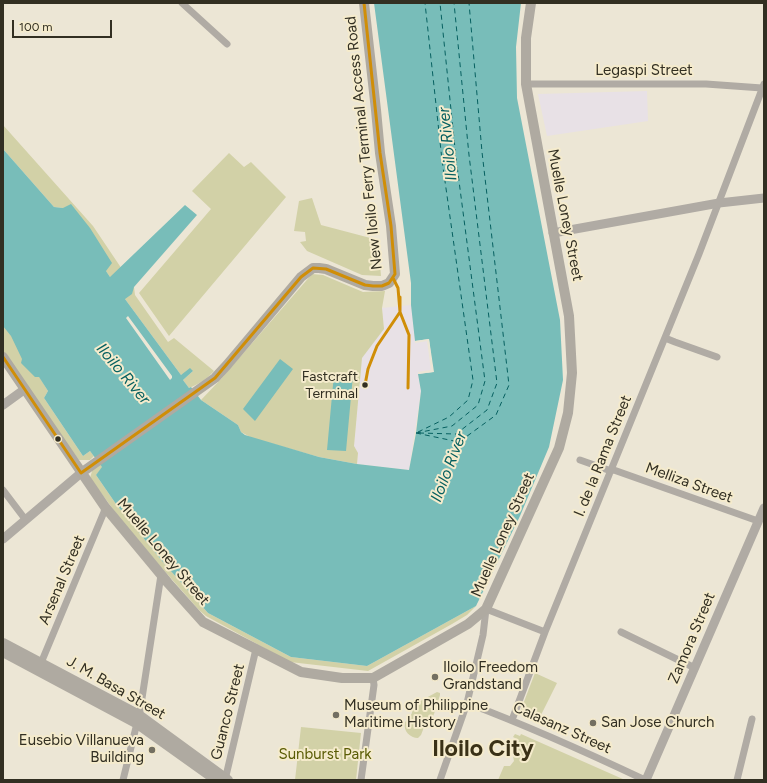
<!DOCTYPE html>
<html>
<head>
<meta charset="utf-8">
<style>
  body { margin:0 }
  #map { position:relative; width:767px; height:783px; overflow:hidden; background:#ece6d5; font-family:Figtree,sans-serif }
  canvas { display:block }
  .frame { position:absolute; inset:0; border:4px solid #322f22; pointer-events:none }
  .scale { position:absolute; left:12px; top:20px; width:100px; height:18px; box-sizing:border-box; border:2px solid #322f22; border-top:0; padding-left:5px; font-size:12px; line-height:14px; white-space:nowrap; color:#322f22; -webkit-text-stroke:3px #f5ebcc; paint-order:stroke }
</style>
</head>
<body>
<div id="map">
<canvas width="767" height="783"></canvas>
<div class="frame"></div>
<div class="scale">100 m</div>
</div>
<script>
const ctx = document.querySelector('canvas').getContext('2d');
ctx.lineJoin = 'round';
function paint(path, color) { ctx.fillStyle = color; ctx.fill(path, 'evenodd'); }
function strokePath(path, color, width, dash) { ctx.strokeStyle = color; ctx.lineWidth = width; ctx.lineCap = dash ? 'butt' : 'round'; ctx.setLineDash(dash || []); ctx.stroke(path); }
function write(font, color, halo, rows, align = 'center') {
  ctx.font = font + ' Figtree,sans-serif'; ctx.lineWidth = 4; ctx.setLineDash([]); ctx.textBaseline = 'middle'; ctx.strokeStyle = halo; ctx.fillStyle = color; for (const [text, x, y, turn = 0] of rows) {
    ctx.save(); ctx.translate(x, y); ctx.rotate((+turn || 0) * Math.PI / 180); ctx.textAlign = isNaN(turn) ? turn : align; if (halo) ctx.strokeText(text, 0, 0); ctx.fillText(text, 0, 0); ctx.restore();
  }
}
const industrial = new Path2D(`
  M647,91l1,30 -101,15 -9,-42z
  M411,305l4,36 14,-2 5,33 -16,2 3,17 -12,79 -52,-6 1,-11 -4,-7 8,-89 22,-28 -2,-21z`);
const green = new Path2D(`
  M3,125l90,101 41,61 1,8 33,47 6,-4 40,33c-7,8 -15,13 -25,17l-6,-8 10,-9 -12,4 -56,-76 -62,-91 -9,-1 -51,-58z
  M229,153l15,14 7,-5 35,35 -117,139 -30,-43 72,-84 -19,-18z
  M312,198l9,27 57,15 3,36 -19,-1 -55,-24 -7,-9 6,-1 -1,-9 -11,-1 5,-30z
  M312,274l11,1 40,17 22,-1 -3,17 2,21 -22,29 -8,88 4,7 -1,11 -38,-7 -67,-19 -11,-6 -3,-7 -37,-25 20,-21z
  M3,318l45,73 -4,7 39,58 7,-5 4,5 -4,4h-11l-45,-61 -31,-47z
  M100,464l3,4 -7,7 20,29 46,57 46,52 83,44 76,9 109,-60 -9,9 -15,9 -84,47 -78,-9 -84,-46 -7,-6 -46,-52 -17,-21 -6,-5 -40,-54 3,-10z
  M535,673l22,10 -18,36 -19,-7z
  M437,692l3,1v2l-6,19 -2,4 -6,4 -5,13 -3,3c-8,0 -15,-7 -13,-15 1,-4 5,-5 6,-8 2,-3 1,-7 2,-10z
  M301,727l60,6 -5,47h-61z
  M515,734l5,2 1,-2 104,46h-127l6,-14h6l4,-5 -1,-5 6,-16 -6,-3z`);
const water = new Path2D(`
  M374,3h147l-5,44 1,51 43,222 3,60 -14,67 -29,69 -44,90 -109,60 -76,-9 -83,-44 -46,-52 -46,-57 -20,-29 6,-8 -12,-16 -7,5 -39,-58 4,-7 -9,-14h-4l-14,-14 1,-4 -11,-23 -8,-10v-177l51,58 9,1 8,-4 19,24 22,35 -6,8 4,6 75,-72 12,10 -63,72 -2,7 -7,5 56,76 9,-7 3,3 -10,9 6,8 2,-1 10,13 37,25 3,7 4,3 74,22 38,7 52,6 7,-37 5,-42 -3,-17 15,-2 -4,-33 -14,2 -4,-36v-22z
  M280,359l13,10 -38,52 -12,-12z
  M334,374l19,1 -7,76 -19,-1z`);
const pier = new Path2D(`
  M128,316l44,60v2l-2,2 -44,-62z
  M429,339l5,33 -16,2v-2l13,-2 -4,-29 -12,2v-2z`);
const ferry = new Path2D(`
  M418,432l31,-15 19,-17 5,-20 -31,-220 -17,-157
  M416,433l43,9 37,-27 13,-30 -27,-233 -13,-149
  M416,433l36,-7 26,-21 7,-24 -29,-223 -16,-155
  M419,433l37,1 31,-24 10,-27 -28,-228 -15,-152`);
const minor = new Path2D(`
  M182,3l45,41
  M526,84h180l56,4
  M665,338l10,4 42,15
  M580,460l31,11
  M611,469l147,52
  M3,490l22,29
  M621,632l74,36
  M41,663l63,-151 1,-5
  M467,703c61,23 119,49 178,77
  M512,720l33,-88 154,-378 65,-170
  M123,780l17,-69 21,-136
  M225,780l31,-131
  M361,780l13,-95 -1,-7
  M440,780l27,-77 16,-68 3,-26 59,23
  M737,780l15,-61`);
const tertiary = new Path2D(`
  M553,233l166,-30 45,-5
  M3,405l22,-16
  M3,539l78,-66
  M646,780l118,-272`);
const secondary = new Path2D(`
  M3,357l102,150 63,76 35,39 98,50 41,6h31l95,-54 18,-15 73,-161 9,-35 4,-40 -3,-57 -43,-232v-46l5,-35
  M81,473l134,-95 12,-13 74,-88 12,-9h6l7,1 39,16 8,1h9l7,-3 6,-9 -4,-48 -11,-73 -4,-43 -12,-107
  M3,643l136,72 89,65
  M3,652l133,71 80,57`);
const bus1 = new Path2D(`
  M400,297v15l9,23 -1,53
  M3,357l78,116 134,-95 86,-101 12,-9 13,1 39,16 8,1h9l7,-3 6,-9 -4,-48 -11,-73 -16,-150
  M365,385l3,-16 9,-23 23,-34 -2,-24 -5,-10`);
const markers = [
  [365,385,3.5,"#322f22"],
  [58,439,3.5,"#322f22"],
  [435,677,4,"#736f61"],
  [336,715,4,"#736f61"],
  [593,723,4,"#736f61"],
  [152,750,4,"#736f61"]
];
const busNames = [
  ["Fastcraft",358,377],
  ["Terminal",358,394]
];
const streetNames = [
  ["Legaspi Street",644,71],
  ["New Iloilo Ferry Terminal Access Road",364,143,-96],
  ["Muelle Loney Street",565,215,79],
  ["I. de la Rama Street",603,456,-68],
  ["Melliza Street",689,483,20],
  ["Muelle Loney Street",503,535,-66],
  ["Muelle Loney Street",163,552,50],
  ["Arsenal Street",62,580,-67],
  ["Zamora Street",692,638,-67],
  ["J. M. Basa Street",116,688,30],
  ["Guanco Street",228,712,-76],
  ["Calasanz Street",562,728,24]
];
const poiNames = [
  ["Iloilo Freedom",443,668],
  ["Grandstand",443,685],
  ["Museum of Philippine",344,706],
  ["Maritime History",344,723],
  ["San Jose Church",601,723],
  ["Eusebio Villanueva",144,741,"right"],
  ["Building",144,758,"right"]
];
const parkNames = [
  ["Sunburst Park",325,755]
];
const waterNames = [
  ["Iloilo River",448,144,-96],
  ["Iloilo River",123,374,50],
  ["Iloilo River",449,467,-69]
];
const townNames = [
  ["Iloilo City",483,749]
];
paint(industrial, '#e8e1e6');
paint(green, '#d2d1a7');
paint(water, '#78bdb9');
paint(pier, '#ece6d5');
strokePath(ferry, '#066060', 1, [5, 4]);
strokePath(minor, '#b0aba4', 7);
strokePath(tertiary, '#b0aba4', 9);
strokePath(secondary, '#afaaa1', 10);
strokePath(bus1, '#d08e07', 3);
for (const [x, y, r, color] of markers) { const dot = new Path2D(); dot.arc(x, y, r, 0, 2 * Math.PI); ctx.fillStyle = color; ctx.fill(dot); strokePath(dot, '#f5ebcc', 1.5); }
write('14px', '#322f22', '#f5ebcc', busNames, 'right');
write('15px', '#322f22', '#f5ebcc', streetNames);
write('15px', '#322f22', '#f5ebcc', poiNames, 'left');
write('15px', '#5a5c05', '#f5ebcc', parkNames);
write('italic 16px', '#066060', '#f5ebcc', waterNames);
write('bold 23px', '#3a3117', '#f5ebcc', townNames);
</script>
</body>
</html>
